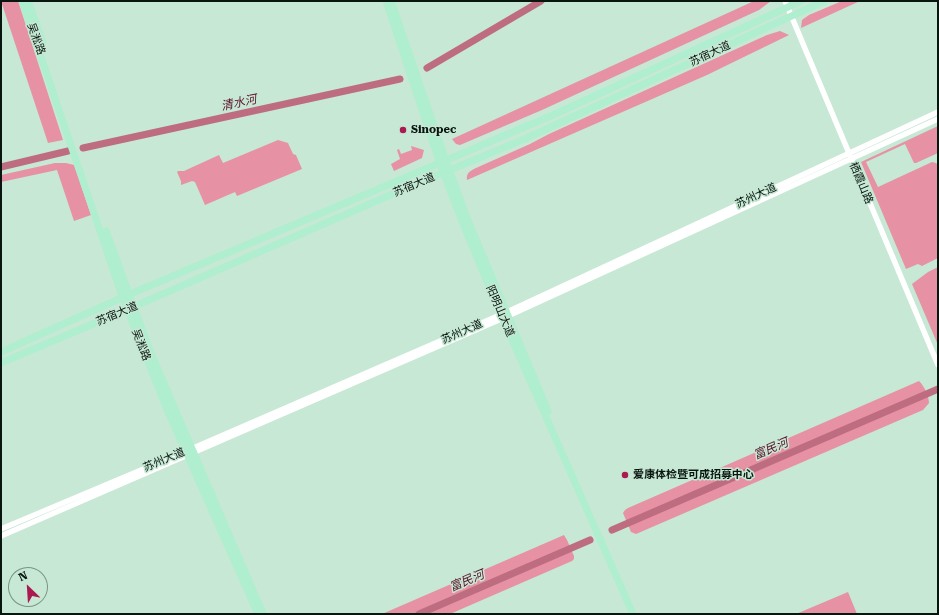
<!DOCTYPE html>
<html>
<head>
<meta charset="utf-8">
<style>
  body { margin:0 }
  #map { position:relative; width:939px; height:615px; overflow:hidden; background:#c6e8d4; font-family:"Roboto Serif",serif }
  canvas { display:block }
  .frame { position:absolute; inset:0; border:2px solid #09160f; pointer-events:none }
  .north { position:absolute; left:8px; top:567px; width:40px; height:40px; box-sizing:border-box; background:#c6e8d4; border:1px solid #7a9485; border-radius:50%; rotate:335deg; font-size:11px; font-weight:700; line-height:16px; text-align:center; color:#09160f }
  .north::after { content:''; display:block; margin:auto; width:14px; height:18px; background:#aa1950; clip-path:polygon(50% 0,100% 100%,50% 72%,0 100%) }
</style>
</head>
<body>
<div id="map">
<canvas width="939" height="615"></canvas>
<div class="frame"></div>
<div class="north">N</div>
</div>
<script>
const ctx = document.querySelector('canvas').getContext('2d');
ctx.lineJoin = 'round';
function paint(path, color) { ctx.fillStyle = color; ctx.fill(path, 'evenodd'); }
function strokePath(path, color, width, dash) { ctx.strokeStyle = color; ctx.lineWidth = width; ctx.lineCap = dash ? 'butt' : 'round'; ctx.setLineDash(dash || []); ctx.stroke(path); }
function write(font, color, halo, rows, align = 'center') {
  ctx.font = font + ' "Roboto Serif","Noto Sans SC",serif'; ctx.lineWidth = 3; ctx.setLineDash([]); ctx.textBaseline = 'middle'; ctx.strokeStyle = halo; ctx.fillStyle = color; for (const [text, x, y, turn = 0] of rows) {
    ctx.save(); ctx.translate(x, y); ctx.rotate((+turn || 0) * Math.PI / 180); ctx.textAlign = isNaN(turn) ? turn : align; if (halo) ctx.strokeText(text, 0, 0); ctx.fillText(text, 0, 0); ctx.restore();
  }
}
const green = new Path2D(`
  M1,1h17l45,139 -15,3z
  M754,1h17l-12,9 -217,100 -82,35 -4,-1 -4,-5z
  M842,1h18l-59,27 1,-8 7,-5z
  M780,31l9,4 -82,40 -240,105c-1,-7 3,-9 9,-12l54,-24 19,-10 218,-99z
  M938,126v27l-22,10h-2l-9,-19 -39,18 12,25 54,-25 4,1 2,2v93l-16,8 -4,-2 -12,5 -45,-107z
  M278,140l10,3 5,11 3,1 6,14 -65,27 -2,-4 -30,13 -10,-23 -3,-1 -11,4v-4l-4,-9 1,-1h6l35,-16 4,8z
  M411,146l13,4 -2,8 -28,13 -3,-7 9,-5 -3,-9 2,-1 2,5 11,-4z
  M55,163h11l8,2 17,50 -17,6 -17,-51 -56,12v-7z
  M938,267v78l-26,-61 16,-12z
  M919,381c5,5 10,15 10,22l-6,7 -287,124 -5,-2 -8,-19 2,-3 3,-2z
  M564,535l3,5 7,16v3l-2,2 -122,53h-68z
  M848,592l9,22h-61z`);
const river = new Path2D(`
  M427,68l114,-67
  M83,148l317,-69
  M1,167l67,-16
  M612,530l326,-141
  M419,614l171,-74`);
const minor = new Path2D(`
  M785,1l153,364
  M1,529l190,-80 316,-137 431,-200
  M1,536l507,-220 430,-197`);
const major = new Path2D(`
  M22,1l99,292 45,114 92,207
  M28,1l15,42
  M386,1l54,163 23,60 38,91 132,299
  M391,1l55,160 19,52 83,198
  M106,231l44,120 113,263
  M1,352l127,-57 425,-180 248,-114
  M1,363l132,-56 271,-118 123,-51 297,-137`);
const markers = [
  [403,130,4,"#aa1950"],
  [625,475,4,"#aa1950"]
];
const streetNames = [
  ["吴淞路",36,39,70],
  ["苏宿大道",710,54,-25],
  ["栖霞山路",861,183,67],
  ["苏宿大道",414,185,-23],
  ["苏州大道",756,196,-25],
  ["阳明山大道",500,311,67],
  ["苏宿大道",117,314,-23],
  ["苏州大道",462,332,-24],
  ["吴淞路",141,345,69],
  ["苏州大道",164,460,-23]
];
const poiNames = [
  ["Sinopec",411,130],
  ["爱康体检暨可成招募中心",633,475]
];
const waterNames = [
  ["清水河",239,103,-12],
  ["富民河",771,449,-23],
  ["富民河",467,581,-23]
];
paint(green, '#e791a4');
strokePath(river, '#be6c7f', 7);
strokePath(minor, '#fff', 5.5);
strokePath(major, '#afeece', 7);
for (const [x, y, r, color] of markers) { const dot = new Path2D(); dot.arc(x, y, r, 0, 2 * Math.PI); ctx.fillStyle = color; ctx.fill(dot); strokePath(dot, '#c6e8d4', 1.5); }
write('11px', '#09160f', '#c6e8d4', streetNames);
write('bold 11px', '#09160f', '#c6e8d4', poiNames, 'left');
write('italic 12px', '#5c112b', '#c6e8d4', waterNames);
</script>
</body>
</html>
